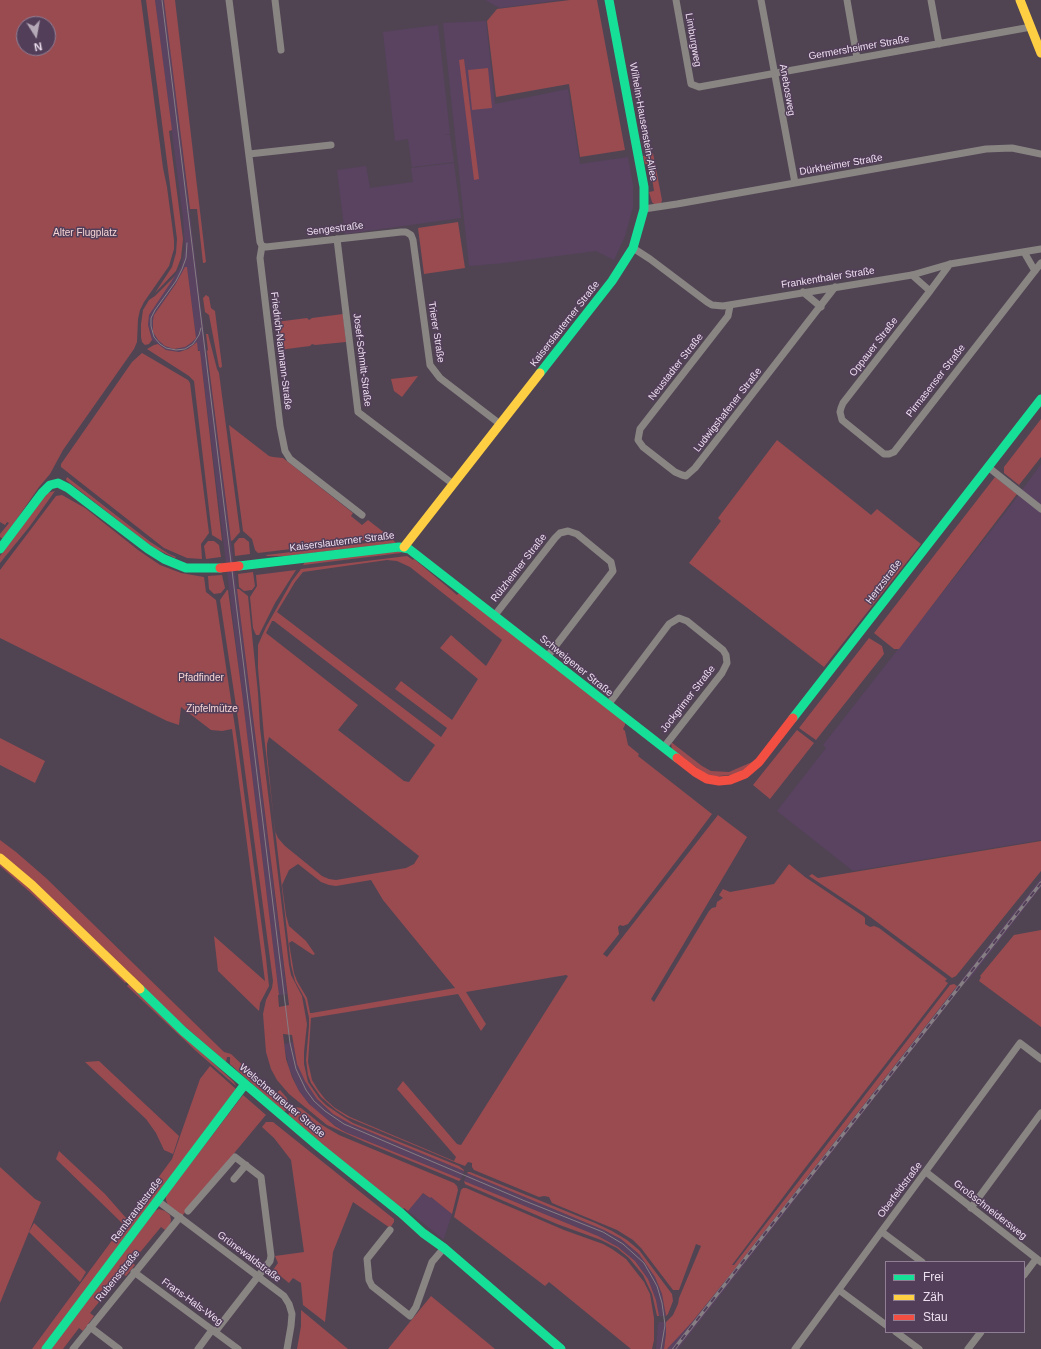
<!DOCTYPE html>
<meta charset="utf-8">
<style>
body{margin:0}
#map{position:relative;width:1041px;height:1349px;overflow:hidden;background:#504453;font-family:Arial,sans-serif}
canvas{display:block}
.legend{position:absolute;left:885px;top:1261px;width:140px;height:72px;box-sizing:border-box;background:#533e59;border:1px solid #907e95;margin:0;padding:5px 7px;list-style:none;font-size:12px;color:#ecdfef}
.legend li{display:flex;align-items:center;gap:8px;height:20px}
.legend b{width:20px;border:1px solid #907e95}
.north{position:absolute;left:16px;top:16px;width:40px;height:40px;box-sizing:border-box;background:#533e59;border:1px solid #907e95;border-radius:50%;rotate:169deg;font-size:11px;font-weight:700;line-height:16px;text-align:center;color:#ecdfef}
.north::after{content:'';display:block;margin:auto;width:14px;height:18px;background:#b5a9b8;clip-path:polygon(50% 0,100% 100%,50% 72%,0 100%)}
</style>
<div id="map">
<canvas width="1041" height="1349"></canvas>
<ul class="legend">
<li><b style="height:5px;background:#16e098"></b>Frei</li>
<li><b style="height:5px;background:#ffcf43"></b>Zäh</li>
<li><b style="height:5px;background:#f24e42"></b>Stau</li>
</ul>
<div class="north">N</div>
</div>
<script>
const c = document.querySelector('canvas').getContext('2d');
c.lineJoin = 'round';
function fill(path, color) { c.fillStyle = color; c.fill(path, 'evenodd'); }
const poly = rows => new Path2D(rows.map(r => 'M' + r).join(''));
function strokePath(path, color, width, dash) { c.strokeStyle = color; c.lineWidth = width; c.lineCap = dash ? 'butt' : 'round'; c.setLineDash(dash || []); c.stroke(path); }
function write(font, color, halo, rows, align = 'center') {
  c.font = font + ' Arial,sans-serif'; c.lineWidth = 3; c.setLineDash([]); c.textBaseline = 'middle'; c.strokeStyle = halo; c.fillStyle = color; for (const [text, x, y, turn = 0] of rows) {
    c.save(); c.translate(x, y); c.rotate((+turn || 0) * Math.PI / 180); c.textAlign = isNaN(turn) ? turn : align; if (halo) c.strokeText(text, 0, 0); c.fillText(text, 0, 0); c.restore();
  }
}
fill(poly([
 [155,0,164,0,170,46,205,341,231,541,287,994,279,995,200,351,193,346,179,352,166,350,152,340,148,325,149,315,151,310,181,266,185,249,183,218],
 [186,267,187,267,196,338,188,345,177,349,166,346,158,340,153,332,153,320,154,315,175,285],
 [485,0,561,0,500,8],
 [486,21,495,104,568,89,580,164,628,157,633,185,633,207,625,236,614,260,596,251,504,263,469,266,443,23],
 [438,25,450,134,444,135,450,135,454,162,412,167,408,139,395,141,383,32],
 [454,163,461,218,345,234,337,170,366,166,370,188,413,182,411,168],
 [1041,464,1041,840,853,871,777,811,826,748,823,745,1012,504],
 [1041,878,1041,887,971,977,963,985,960,982],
 [957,986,960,989,678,1349,667,1349,692,1322,734,1270],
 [293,1042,297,1064,305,1080,317,1099,326,1108,333,1114,351,1124,464,1171,461,1179,345,1132,315,1111,299,1091,289,1068,284,1044],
 [467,1173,604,1230,621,1239,639,1254,655,1277,662,1294,666,1316,659,1316,656,1300,648,1279,635,1261,618,1247,598,1236,464,1181],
 [423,1193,429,1198,431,1197,452,1214,444,1238,443,1239,408,1211],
 [659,1322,666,1322,666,1334,664,1349,656,1349,658,1324]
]), '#5a4261');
fill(poly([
 [0,0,141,0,163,168,167,187,174,240,174,249,169,266,144,302,140,310,138,319,137,342,134,349,63,450,50,474,39,487,3,539,0,537,0,534,9,523,7,522,5,525,0,522],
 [24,24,48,24,48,48,24,48],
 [146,0,155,0,172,130,169,131,183,239,181,258,176,271,155,293,172,267,176,253,177,239],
 [164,0,175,0,206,262,204,263,203,263,197,209,190,209],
 [570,0,597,0,625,150,580,157,569,84,496,97,487,21,497,9],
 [464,59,479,179,474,180,459,60],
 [488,68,492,108,472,110,468,70],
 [653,153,662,200,661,204,655,205,652,202,649,192,654,191,650,164,645,164,643,156],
 [458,222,465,268,424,274,418,228],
 [185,267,187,267,196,338,191,343,185,347,174,349,165,346,158,340,153,332,153,320,154,315,175,285],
 [175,276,149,315,148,325,152,340,149,344,145,345,142,342,141,337,141,324,143,310,149,300,155,296],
 [206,295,209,297,211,308,215,311,222,366,221,368,219,367,209,315,205,312,203,298],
 [343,314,346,342,315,345,312,344,310,346,279,350,276,322,307,318,309,320,312,318],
 [206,334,208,334,217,369,219,373,240,532,233,540,231,541,207,351,208,350],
 [197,342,198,351,200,351,222,541,212,535,194,381,189,376,147,349,154,345,158,344,166,350,179,352,188,349],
 [142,353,188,380,190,383,209,533,201,544,202,559,187,558,164,548,61,467,61,464,132,362],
 [418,376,402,397,394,391,391,379],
 [1041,419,1041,457,1019,485,1004,473,1004,467],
 [229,425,269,456,273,457,283,458,353,513,351,516,362,525,368,520,390,537,258,553,255,550,252,539,243,531],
 [777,440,871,515,877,509,921,544,824,667,689,563,721,521,718,518],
 [67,477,149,541,169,554,176,557,175,558,156,549,147,543,66,480],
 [995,477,1017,494,899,649,894,649,874,633],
 [55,491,30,526,0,563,0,556,47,493],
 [62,495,85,508,138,550,160,565,181,573,204,577,206,592,216,600,238,747,266,958,269,986,260,1003,259,1011,218,971,214,936,265,981,232,729,222,731,211,730,181,707,179,725,167,721,0,638,0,570,56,496],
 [239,538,244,538,249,542,250,554,235,556,234,544],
 [393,540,396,543,286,556,267,556,266,555],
 [208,541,214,541,219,545,221,557,206,559,204,546],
 [400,550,401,553,303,565,305,562],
 [407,556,413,560,414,559,457,595,459,593,625,722,625,725,623,729,625,731,628,745,639,754,638,756,712,814,691,842,628,924,623,926,620,925,618,927,619,934,603,954,607,957,718,815,747,837,651,999,654,1002,709,911,712,908,716,907,717,902,723,898,719,895,723,889,730,892,774,884,789,864,805,877,863,916,865,918,865,924,870,927,874,926,879,928,947,979,945,981,948,983,946,986,805,1168,732,1265,734,1265,950,985,954,984,957,986,734,1270,692,1322,667,1349,664,1349,666,1334,666,1322,673,1315,678,1304,679,1298,701,1246,696,1244,679,1290,673,1290,641,1248,633,1240,617,1230,552,1203,549,1197,544,1196,539,1197,474,1170,472,1167,472,1163,468,1162,465,1166,457,1163,347,1117,336,1110,321,1097,311,1083,308,1075,306,1060,309,1026,309,1018,305,999,295,981,291,965,264,736,258,668,258,645,266,627,292,581,301,569],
 [387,560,397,561,410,567,502,640,486,666,451,635,440,648,478,679,452,720,401,681,395,689,447,728,441,737,277,612,295,582,303,572],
 [272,621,274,621,435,745,409,782,404,781,338,730,358,705,266,633],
 [269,737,419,856,414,864,406,868,336,880,329,879,322,876,285,846,278,838,275,831,267,754,267,744],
 [298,864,321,882,329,885,336,886,371,880,383,900,455,988,312,1013,310,1013,307,998,297,981,294,973,289,943,292,941,313,955,315,954,306,941,289,926,286,915,282,885,289,870],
 [566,975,568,976,461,1145,457,1144,403,1081,397,1089,456,1157,454,1161,350,1117,335,1108,325,1099,318,1090,312,1080,308,1062,311,1018,458,994,481,1031,486,1024,466,992],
 [296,570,275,603,259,635,256,635,253,628,250,597,257,586,256,575],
 [253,572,255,586,252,590,244,591,239,587,238,574],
 [222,575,225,588,221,593,214,594,209,589,208,576],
 [237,589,239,589,248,596,258,693,260,728,289,965,291,975,302,996,307,1024,304,1052,304,1064,308,1082,319,1098,326,1105,342,1116,353,1123,459,1166,464,1170,464,1171,351,1124,333,1114,317,1099,305,1081,297,1064,292,1035,283,1034,286,1059,292,1077,299,1091,309,1104,335,1126,345,1132,461,1179,459,1181,365,1142,327,1125,289,1094,277,1080,271,1069,266,1052,263,1014,266,1000,272,988,273,981,238,719,220,600,227,590,228,590,242,693,279,995,278,995,279,1007,289,1005],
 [869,638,882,646,884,654,816,740,799,728],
 [797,730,814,743,770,799,753,785],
 [0,738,45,761,35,783,0,765],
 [671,742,702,766,711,771,729,772,752,762,738,774,710,777,672,750],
 [0,840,16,852,46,878,224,1052,231,1054,274,1095,280,1090,287,1098,288,1103,286,1110,284,1112,230,1064,230,1057,227,1057,226,1062,182,1024,0,854],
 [1041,841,1041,871,956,976,952,978,869,916,809,876,812,874,818,878],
 [0,863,21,879,127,982,125,983,31,893,0,866],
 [1041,930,1041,1027,979,981,981,977,980,976,1014,935],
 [129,984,198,1049,234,1082,236,1086,196,1051,127,986],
 [99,1061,179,1136,173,1154,164,1150,156,1133,146,1119,85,1062],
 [210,1066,236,1089,42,1349,32,1349,172,1159,200,1079],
 [243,1095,266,1115,265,1116,182,1216,168,1205,166,1200,166,1196],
 [295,1107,301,1108,322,1125,339,1135,454,1183,457,1186,458,1190,452,1214,431,1197,430,1198,423,1193,408,1211,404,1208,403,1209,316,1140,288,1115,292,1108],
 [266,1122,273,1122,394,1219,394,1222,390,1228,353,1202,333,1252,325,1322,303,1305,301,1283,293,1278,289,1283,273,1270,278,1263,275,1256,304,1252,291,1160,274,1138,262,1127],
 [59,1151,105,1194,119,1210,127,1219,123,1224,56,1159],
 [0,1167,35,1199,41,1202,0,1303],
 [468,1172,470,1172,595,1223,612,1231,627,1240,639,1250,672,1294,673,1301,668,1314,666,1316,662,1294,655,1277,639,1254,621,1239,604,1230,467,1173],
 [464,1181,598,1236,618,1247,635,1261,648,1279,656,1300,659,1316,657,1316,652,1294,643,1275,629,1258,617,1248,601,1240,557,1224,467,1185,465,1184],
 [463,1188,466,1188,564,1230,603,1244,612,1249,626,1259,644,1282,650,1294,654,1318,654,1340,652,1349,631,1349,549,1282,545,1286,454,1217,461,1190],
 [159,1209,165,1211,170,1215,171,1220,170,1225,165,1230,161,1227,132,1262,135,1265,126,1276,122,1274,90,1313,94,1316,83,1331,79,1328,63,1349,51,1349,155,1211],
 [34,1223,86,1272,80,1282,29,1232],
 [431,1296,495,1349,388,1349],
 [301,1310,348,1349,297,1349,301,1326]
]), '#994b50');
strokePath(poly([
 [229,0,260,242,262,246,260,258,280,426,285,451,290,459,362,515],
 [275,0,281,50],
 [676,0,691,84,699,87,1031,27],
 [761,0,795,183],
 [847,0,857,58],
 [931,0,939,44],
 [249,154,331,145],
 [644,209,677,204,986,149,1012,148,1041,154],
 [337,239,358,412,453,484],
 [262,246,266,247,401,232,406,232,411,235,413,240,430,365,440,378,500,424],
 [633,248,650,259,707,302,712,305,723,306,912,275,950,264,1041,249],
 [1024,252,1035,271],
 [950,264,930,291,843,403,841,408,840,412,842,420,884,454,889,454,894,452,1041,263],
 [912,275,930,291],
 [803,292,821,307],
 [730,306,728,316,640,429,638,440,643,447,675,472,682,475,686,476,695,468,835,287],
 [988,467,1041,509],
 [495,615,555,538,560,533,568,531,577,534,611,562,613,571,547,657],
 [608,705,669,624,679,618,687,621,723,650,726,655,727,663,722,673,664,747],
 [926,1172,1041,1262],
 [234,1179,246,1165],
 [158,1201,284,1296,289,1304,292,1314,291,1326,287,1349],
 [971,1208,1041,1113],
 [188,1211,235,1157,261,1177,271,1256,270,1261,215,1332],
 [390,1230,367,1259,369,1280,372,1286,410,1316,416,1307,432,1262,444,1248],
 [882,1232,922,1262],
 [134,1272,238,1349],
 [1024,1275,1036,1259],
 [839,1290,886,1325],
 [90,1327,119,1349],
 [896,1332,919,1349],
 [73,1349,180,1217],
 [198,1349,212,1330],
 [795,1349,1020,1043,1041,1059],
 [968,1349,981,1332]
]), '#898583', 7);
strokePath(poly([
 [540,373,612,281,633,248,644,209,644,187,609,0],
 [0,549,42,493,50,485,58,483,68,488,148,549,164,559,186,568,220,568],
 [239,566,399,547,409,549,677,758],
 [793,718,1041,399],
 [140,989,183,1031,319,1147,401,1213,423,1233,444,1248,561,1349],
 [46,1349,245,1084]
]), '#16e098', 9);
strokePath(poly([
 [1020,0,1041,53],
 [404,547,540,373],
 [0,858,32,885,140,989]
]), '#ffcf43', 9);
strokePath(poly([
 [677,758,695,772,707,779,719,781,730,780,745,774,759,762,793,718]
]), '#f24e42', 9);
strokePath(poly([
 [162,0,290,1043,296,1069,306,1090,314,1101,325,1111,344,1124,525,1201,603,1232,623,1244,644,1263,657,1286,662,1303,665,1325,661,1349],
 [187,243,186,258,182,269,176,281,155,310,151,318,151,326,154,337,160,344,166,348,176,350,185,349,193,344,199,335,201,328]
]), '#857e83', 1);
const rail = poly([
 [674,1349,1041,883]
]);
strokePath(rail, '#857e83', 3.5);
strokePath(rail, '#533e59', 2, [6]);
strokePath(poly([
 [220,568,239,566]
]), '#f24e42', 9);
write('10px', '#ecdfef', '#533e59', [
 ["Limburgweg",693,40,80],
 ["Germersheimer Straße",859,48,-10],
 ["Anebosweg",787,90,80],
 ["Wilhelm-Hausenstein-Allee",643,122,80],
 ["Dürkheimer Straße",841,165,-10],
 ["Sengestraße",335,229,-7],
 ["Frankenthaler Straße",828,278,-9],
 ["Kaiserslauterner Straße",565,324,-52],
 ["Trierer Straße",436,332,81],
 ["Oppauer Straße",874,347,-52],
 ["Friedrich-Naumann-Straße",281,351,83],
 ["Josef-Schmitt-Straße",362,360,83],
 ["Neustadter Straße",676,367,-52],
 ["Pirmasenser Straße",936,381,-52],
 ["Ludwigshafener Straße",728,410,-52],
 ["Kaiserslauterner Straße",342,542,-7],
 ["Rülzheimer Straße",519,568,-52],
 ["Hertzstraße",884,582,-53],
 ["Schweigener Straße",576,666,39],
 ["Jockgrimer Straße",688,699,-52],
 ["Welschneureuter Straße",282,1101,40],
 ["Oberfeldstraße",900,1190,-53],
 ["Rembrandtstraße",137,1210,-53],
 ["Großschneidersweg",990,1210,38],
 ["Grünewaldstraße",249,1257,37],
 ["Rubensstraße",118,1276,-51],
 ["Frans-Hals-Weg",192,1302,36]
]);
write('10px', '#f5d5d4', '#533e59', [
 ["Alter Flugplatz",85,233],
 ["Pfadfinder",201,678],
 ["Zipfelmütze",212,709]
]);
</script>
